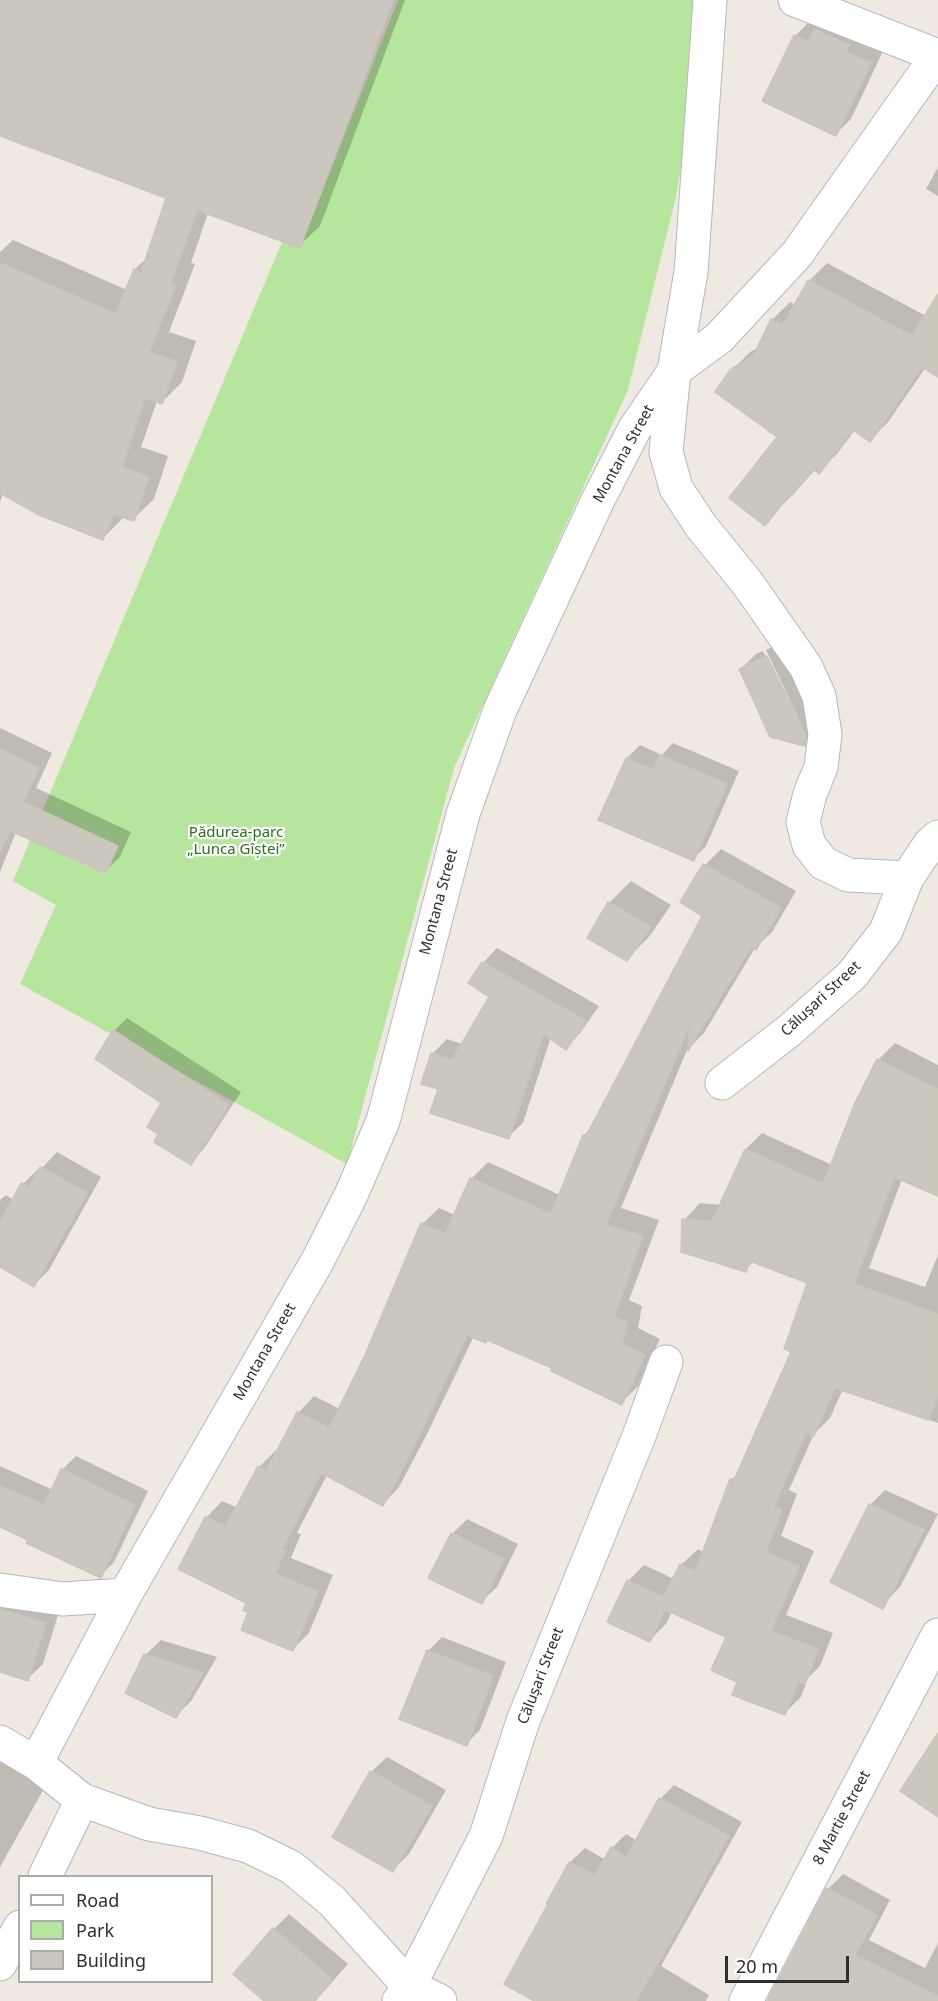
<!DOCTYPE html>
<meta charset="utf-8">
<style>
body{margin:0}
#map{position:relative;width:938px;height:2001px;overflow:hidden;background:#efe9e1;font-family:"Noto Sans",sans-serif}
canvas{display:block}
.legend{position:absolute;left:18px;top:1875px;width:195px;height:108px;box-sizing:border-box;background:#fff;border:2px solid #ababab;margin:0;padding:8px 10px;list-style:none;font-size:18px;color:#2e2e2e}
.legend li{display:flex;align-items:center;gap:12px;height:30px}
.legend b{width:30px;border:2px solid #ababab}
.scale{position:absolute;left:725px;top:1956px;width:124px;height:27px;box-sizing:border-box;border:3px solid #2e2e2e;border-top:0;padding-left:8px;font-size:18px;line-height:21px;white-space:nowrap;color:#2e2e2e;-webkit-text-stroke:4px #fff;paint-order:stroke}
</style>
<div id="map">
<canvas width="938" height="2001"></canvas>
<ul class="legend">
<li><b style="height:8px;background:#fff"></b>Road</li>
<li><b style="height:16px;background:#b6e59e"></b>Park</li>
<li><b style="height:16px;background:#cbc7bf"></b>Building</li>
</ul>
<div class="scale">20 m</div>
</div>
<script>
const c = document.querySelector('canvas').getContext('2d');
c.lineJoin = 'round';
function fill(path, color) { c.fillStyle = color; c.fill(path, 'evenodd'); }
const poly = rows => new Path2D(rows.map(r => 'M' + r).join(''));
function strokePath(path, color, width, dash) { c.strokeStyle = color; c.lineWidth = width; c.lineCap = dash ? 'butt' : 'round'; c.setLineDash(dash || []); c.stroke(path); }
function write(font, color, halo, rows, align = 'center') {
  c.font = font + ' "Noto Sans",sans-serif'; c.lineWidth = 4.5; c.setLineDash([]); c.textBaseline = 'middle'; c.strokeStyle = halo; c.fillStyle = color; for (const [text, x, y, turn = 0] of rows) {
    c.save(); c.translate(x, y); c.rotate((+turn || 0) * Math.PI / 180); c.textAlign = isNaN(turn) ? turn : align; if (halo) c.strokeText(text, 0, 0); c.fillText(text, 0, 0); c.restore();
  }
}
fill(poly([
 [398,0,708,0,676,197,628,390,454,768,347,1164,20,984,56,905,13,881,282,242,300,248]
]), '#b6e59e');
fill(poly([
 [0,0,405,0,320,226,299,246,208,213,191,263,195,264,169,332,196,341,182,382,162,402,157,401,141,447,168,456,154,499,133,519,123,518,103,538,3,493,0,502,0,252,13,240,127,290,135,269,148,257,168,197,0,112],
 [810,21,885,47,851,119,835,135,795,36],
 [938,167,938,196,926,189],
 [827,263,926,316,938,297,938,375,926,367,888,422,870,440,855,430,837,454,819,471,816,469,765,524,779,437,731,371,750,352,759,347,772,320,790,302,796,305,809,281],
 [783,642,819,729,804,744,740,670,756,654,763,651,799,726,802,726,766,650],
 [0,728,52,753,36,788,131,832,120,857,105,871,16,832,0,872],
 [673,743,739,771,706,846,693,859,600,819,627,758,640,745,662,755],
 [721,849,796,891,772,932,755,948,704,1033,687,1050,621,1208,659,1220,629,1300,642,1306,638,1328,660,1339,638,1386,621,1403,554,1368,487,1339,474,1336,427,1434,399,1487,383,1504,327,1475,297,1533,301,1534,291,1558,333,1575,309,1633,293,1649,250,1611,248,1602,206,1518,222,1501,238,1508,259,1467,275,1451,277,1452,298,1413,314,1396,340,1409,365,1358,422,1224,439,1208,455,1215,471,1179,488,1162,560,1195,584,1135,593,1126,704,915,705,865],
 [631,881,671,905,649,937,627,959,609,903],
 [497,948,599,1006,580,1033,566,1048,551,1037,523,1123,508,1137,440,1088,432,1054,447,1039,462,1044,491,996,483,963],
 [127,1018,241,1092,203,1150,190,1163,161,1133,163,1103,114,1031],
 [895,1043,938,1065,938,1127,902,1179,869,1268,925,1287,938,1255,938,1423,843,1389,830,1418,814,1434,789,1490,797,1494,781,1536,814,1551,786,1615,833,1633,820,1666,808,1678,801,1697,785,1713,739,1681,728,1636,672,1611,666,1624,650,1640,628,1581,644,1565,674,1579,681,1565,698,1549,704,1553,731,1480,739,1473,793,1351,809,1282,754,1261,745,1270,684,1220,700,1203,721,1205,746,1149,762,1133,832,1165,857,1103,879,1059],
 [57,1152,101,1177,49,1270,34,1285,0,1266,0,1200,6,1195,14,1200,23,1184,38,1169,40,1170],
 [76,1456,148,1491,114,1562,100,1576,0,1526,0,1466,53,1490,62,1470],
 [885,1490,938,1514,900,1587,885,1602,870,1505],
 [467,1519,518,1544,497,1587,481,1602,452,1534],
 [0,1589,60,1608,43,1664,27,1679,0,1670],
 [442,1637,506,1662,480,1730,466,1744,428,1651],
 [161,1640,217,1657,191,1701,176,1716,145,1655],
 [387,1757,446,1790,409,1854,393,1870,371,1772],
 [0,1759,46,1785,0,1867],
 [674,1785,742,1822,661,1966,709,1995,706,2001,557,2001,550,1904,548,1903,570,1862,585,1848,606,1860,612,1848,626,1834,637,1841,660,1799],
 [843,1874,890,1900,869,1940,925,1968,938,1943,938,2001,768,2001,828,1889],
 [289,1914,348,1964,315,2001,266,2001,274,1929]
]), '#0003');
const building = poly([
 [0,0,393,0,300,248,197,210,171,283,176,285,149,352,177,362,162,404,145,398,122,467,149,477,134,521,114,515,103,540,39,515,0,493,0,263,116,314,134,269,141,272,166,198,0,136,0,0],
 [814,29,849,45,846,52,871,63,836,136,762,101,794,35,808,42,814,29],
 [808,280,912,336,938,294,938,377,922,367,870,442,853,430,819,474,814,469,792,495,790,494,765,526,729,498,777,437,715,392,730,370,753,356,771,319,783,325,808,280],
 [767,656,806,736,805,746,770,737,739,669,767,656],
 [0,749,39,768,23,802,118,846,106,873,10,831,0,852,0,749],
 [659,755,727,784,694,861,598,820,626,758,653,770,659,755],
 [703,864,781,908,756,950,751,947,688,1051,689,1026,606,1225,643,1236,614,1317,627,1322,622,1344,645,1355,622,1405,551,1371,552,1368,487,1340,486,1343,467,1335,411,1452,383,1506,321,1473,282,1549,285,1551,275,1574,318,1592,293,1651,241,1630,248,1612,243,1610,246,1603,178,1569,205,1517,226,1526,258,1466,266,1471,297,1412,329,1428,364,1357,421,1223,445,1234,470,1178,551,1214,583,1135,586,1136,702,916,680,902,703,864],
 [608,902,651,927,627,961,587,938,608,902],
 [482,962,586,1021,566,1050,543,1034,509,1139,430,1113,438,1089,421,1084,431,1053,452,1060,489,997,468,983,482,962],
 [113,1030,229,1105,191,1165,154,1142,158,1134,147,1127,161,1103,95,1059,113,1030],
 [877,1059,938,1089,938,1196,894,1177,854,1284,938,1314,938,1396,929,1420,835,1388,814,1436,806,1433,774,1506,782,1510,766,1552,799,1567,771,1631,818,1649,805,1684,798,1682,785,1715,732,1695,737,1682,711,1670,726,1637,665,1610,650,1642,607,1622,627,1580,663,1597,680,1564,695,1572,730,1479,734,1480,791,1352,784,1349,807,1283,750,1261,746,1272,681,1252,682,1219,712,1221,745,1149,823,1184,855,1103,877,1059],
 [40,1167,87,1193,34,1287,0,1267,0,1222,21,1183,29,1187,40,1167],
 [61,1469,135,1505,101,1578,26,1543,28,1540,0,1527,0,1486,44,1505,61,1469],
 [869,1504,924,1530,883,1609,830,1582,869,1504],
 [451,1533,504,1559,482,1604,428,1578,451,1533],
 [0,1609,46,1623,28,1681,0,1672,0,1609],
 [427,1650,493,1676,467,1746,399,1719,427,1650],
 [144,1654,203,1673,176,1718,125,1693,144,1654],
 [938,1733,938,1817,900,1791,938,1733],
 [370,1771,432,1806,393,1872,332,1837,370,1771],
 [659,1798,729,1836,671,1941,636,2001,534,2001,504,1984,548,1904,546,1904,569,1862,595,1875,611,1847,626,1857,659,1798],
 [826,1888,877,1915,855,1955,938,1996,938,2001,767,2001,826,1888],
 [273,1928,333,1980,315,2001,264,2001,233,1974,273,1928]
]);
fill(building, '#cbc7bf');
strokePath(building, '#cbc5ba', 1.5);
const street = poly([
 [795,0,938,56],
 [907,878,848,875,823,863,809,845,803,822,810,794,821,767,825,734,819,696,806,667,748,584,701,526,676,488,666,452,674,371,719,338,797,254,937,56],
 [722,1083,790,1030,852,975,886,931,907,878,930,844,938,837],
 [0,1590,63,1599,125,1595],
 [0,1742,36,1763,82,1800,149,1824,200,1833,248,1846,291,1867,332,1901,409,1986,440,2001],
 [36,1763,125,1595,318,1260,351,1195,383,1121,463,814,500,710,597,502,634,430,674,371,691,272,710,0],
 [45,1876,82,1800],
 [0,1964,20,1927],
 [399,2001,409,1986,486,1836,523,1721,639,1436,666,1362],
 [746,2001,938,1635]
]);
strokePath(street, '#b4b7c1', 35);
strokePath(street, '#fff', 33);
write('15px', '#2e2e2e', '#fff', [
 ["Montana Street",624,454,-61],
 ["Montana Street",439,902,-75],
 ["Călușari Street",821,999,-43],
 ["Montana Street",265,1352,-60],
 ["Călușari Street",541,1676,-69],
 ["8 Martie Street",842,1818,-62]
]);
write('15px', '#2c6e1b', '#fff', [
 ["Pădurea-parc",236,833],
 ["„Lunca Gîștei”",236,850]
]);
</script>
